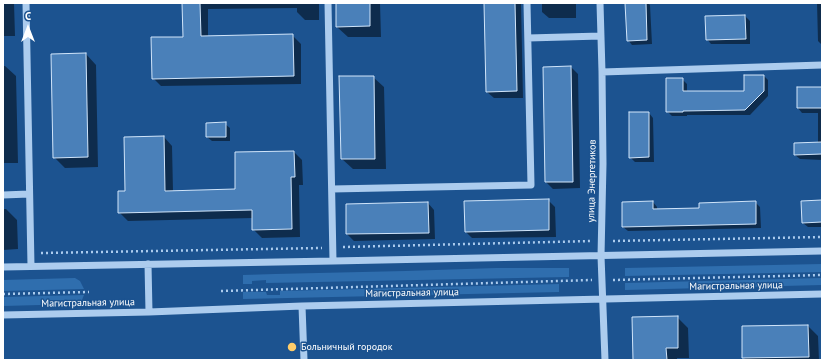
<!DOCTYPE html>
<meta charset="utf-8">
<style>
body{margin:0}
#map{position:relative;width:825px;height:363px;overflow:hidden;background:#1c5390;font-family:"PT Sans",sans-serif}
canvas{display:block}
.frame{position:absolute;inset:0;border:4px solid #fff;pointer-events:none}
.north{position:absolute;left:8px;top:8px;width:40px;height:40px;-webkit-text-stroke:3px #1c5390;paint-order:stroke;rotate:0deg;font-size:11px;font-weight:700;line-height:16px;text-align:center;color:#fff}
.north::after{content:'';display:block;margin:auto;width:14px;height:18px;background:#fff;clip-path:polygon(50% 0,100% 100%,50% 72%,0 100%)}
</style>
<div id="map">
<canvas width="825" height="363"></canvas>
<div class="frame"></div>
<div class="north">С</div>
</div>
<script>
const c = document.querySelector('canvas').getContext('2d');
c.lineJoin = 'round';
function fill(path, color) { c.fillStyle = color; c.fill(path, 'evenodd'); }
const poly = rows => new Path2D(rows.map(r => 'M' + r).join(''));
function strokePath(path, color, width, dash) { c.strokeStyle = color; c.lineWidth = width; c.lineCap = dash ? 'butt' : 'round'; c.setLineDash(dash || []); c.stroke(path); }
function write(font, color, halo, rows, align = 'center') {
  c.font = font + ' "PT Sans",sans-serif'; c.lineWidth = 3; c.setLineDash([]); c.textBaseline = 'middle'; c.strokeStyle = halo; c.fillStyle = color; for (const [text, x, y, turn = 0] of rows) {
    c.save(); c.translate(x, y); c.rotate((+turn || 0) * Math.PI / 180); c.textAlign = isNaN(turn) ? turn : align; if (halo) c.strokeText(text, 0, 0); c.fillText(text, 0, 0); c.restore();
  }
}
fill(poly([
 [822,264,822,272,625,276,625,268],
 [496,268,569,268,569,277,266,283,266,280,252,281,252,284,243,284,243,275,275,274,405,271],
 [75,278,80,281,84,289,3,291,3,280],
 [822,278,822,285,625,290,625,283],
 [559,284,559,292,243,299,243,292,266,292,267,295,280,295,280,291],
 [84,295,82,300,77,304,3,306,3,297]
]), '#2f6eae');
fill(poly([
 [3,3,14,3,15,36,3,36],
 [183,3,319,3,319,20,305,20,297,12,297,8,208,9,208,37,292,35,301,44,301,84,161,86,153,78,184,38],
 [337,3,380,3,381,37,348,37,337,27],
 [485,3,521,3,523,98,494,98,487,92],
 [542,3,576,3,576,18,549,18,542,12],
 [626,3,648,3,650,5,652,44,632,45,628,40],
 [817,3,822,3,822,45,818,41],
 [745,16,750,21,750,44,711,44,707,39],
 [86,54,96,65,98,167,65,168,54,157],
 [3,66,5,66,16,76,18,163,3,163],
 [571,67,578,74,580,188,553,189,546,182],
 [764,76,768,80,768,96,750,115,687,115,687,116,672,116,667,111,682,79,687,84,687,92,745,92],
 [373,77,384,87,386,169,353,169,342,159],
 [798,88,822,88,822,160,800,159,795,155,818,144,818,113,802,113,798,108],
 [649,113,653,118,654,162,635,162,630,157],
 [225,124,230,128,230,141,212,141,207,137],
 [164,137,172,146,173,191,236,190,294,152,302,160,303,185,299,185,300,237,262,238,253,229,253,218,128,221,119,212,127,192],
 [548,200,555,207,556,237,472,238,466,232],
 [822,201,822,227,808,227,803,223],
 [653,202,657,207,657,210,700,209,755,202,760,207,761,228,628,231,623,227],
 [428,203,434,210,435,239,354,241,347,234],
 [3,209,6,209,17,220,18,249,3,250],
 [677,317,688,328,689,358,677,358,677,360,634,360],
 [808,326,818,336,819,360,746,360,743,357]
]), '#0007');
const building = poly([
 [182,3,200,3,201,36,293,34,294,76,152,79,151,37,183,37,182,3],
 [336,3,370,3,370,26,336,27,336,3],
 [484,3,515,3,517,91,486,92,484,3],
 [625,3,646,3,647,40,627,41,625,3],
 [745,15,746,39,706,40,705,16,745,15],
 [86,53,88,157,53,158,51,54,86,53],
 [571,66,573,182,545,182,543,67,571,66],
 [744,75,764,75,764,91,745,110,683,111,683,112,666,112,666,78,683,78,683,91,744,91,744,75],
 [339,76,374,76,375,159,341,159,339,76],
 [797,87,822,87,822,108,797,108,797,87],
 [629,112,649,112,649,157,629,158,629,112],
 [226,122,226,137,206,137,206,123,226,122],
 [164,136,165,191,235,189,235,152,294,151,295,177,291,177,292,229,252,230,252,210,118,213,118,191,125,191,124,137,164,136],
 [822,142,822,154,794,155,794,143,822,142],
 [549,199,549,230,465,232,464,201,549,199],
 [822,200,822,222,802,223,801,201,822,200],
 [653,201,653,209,699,208,699,203,756,201,756,224,622,227,622,202,653,201],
 [428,202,429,233,346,234,346,204,428,202],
 [678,316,678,348,666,348,667,360,633,360,632,317,678,316],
 [808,325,809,357,742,358,742,326,808,325]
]);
fill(building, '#4a80b9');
strokePath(building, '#d1e5fa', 1);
strokePath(poly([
 [613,241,822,237],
 [343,247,592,241],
 [41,253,322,248],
 [613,280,822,275],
 [221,291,592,280],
 [3,294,89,292]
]), '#acccee', 2.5, [2, 3]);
strokePath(poly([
 [26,3,31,266],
 [328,3,333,261],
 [600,3,602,72,603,164,601,256,605,360],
 [528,38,601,36],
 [602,72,822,65],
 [332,189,531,185,527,3],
 [3,195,29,194],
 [148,264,149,312],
 [3,267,333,261,822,251],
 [302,306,304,360],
 [3,315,149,312,302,306,822,294]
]), '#acccee', 7);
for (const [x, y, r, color] of [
 [292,347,5,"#fecd6a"]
]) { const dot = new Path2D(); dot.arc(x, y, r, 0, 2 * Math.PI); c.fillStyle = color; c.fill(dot); strokePath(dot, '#1c5390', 1.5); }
write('10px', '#fff', '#1c5390', [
 ["улица Энергетиков",592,181,-89],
 ["Магистральная улица",736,286,-1],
 ["Магистральная улица",412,293,-1],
 ["Магистральная улица",88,303,-1]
]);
write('10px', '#fff', '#1c5390', [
 ["Больничный городок",301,347]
], 'left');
</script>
